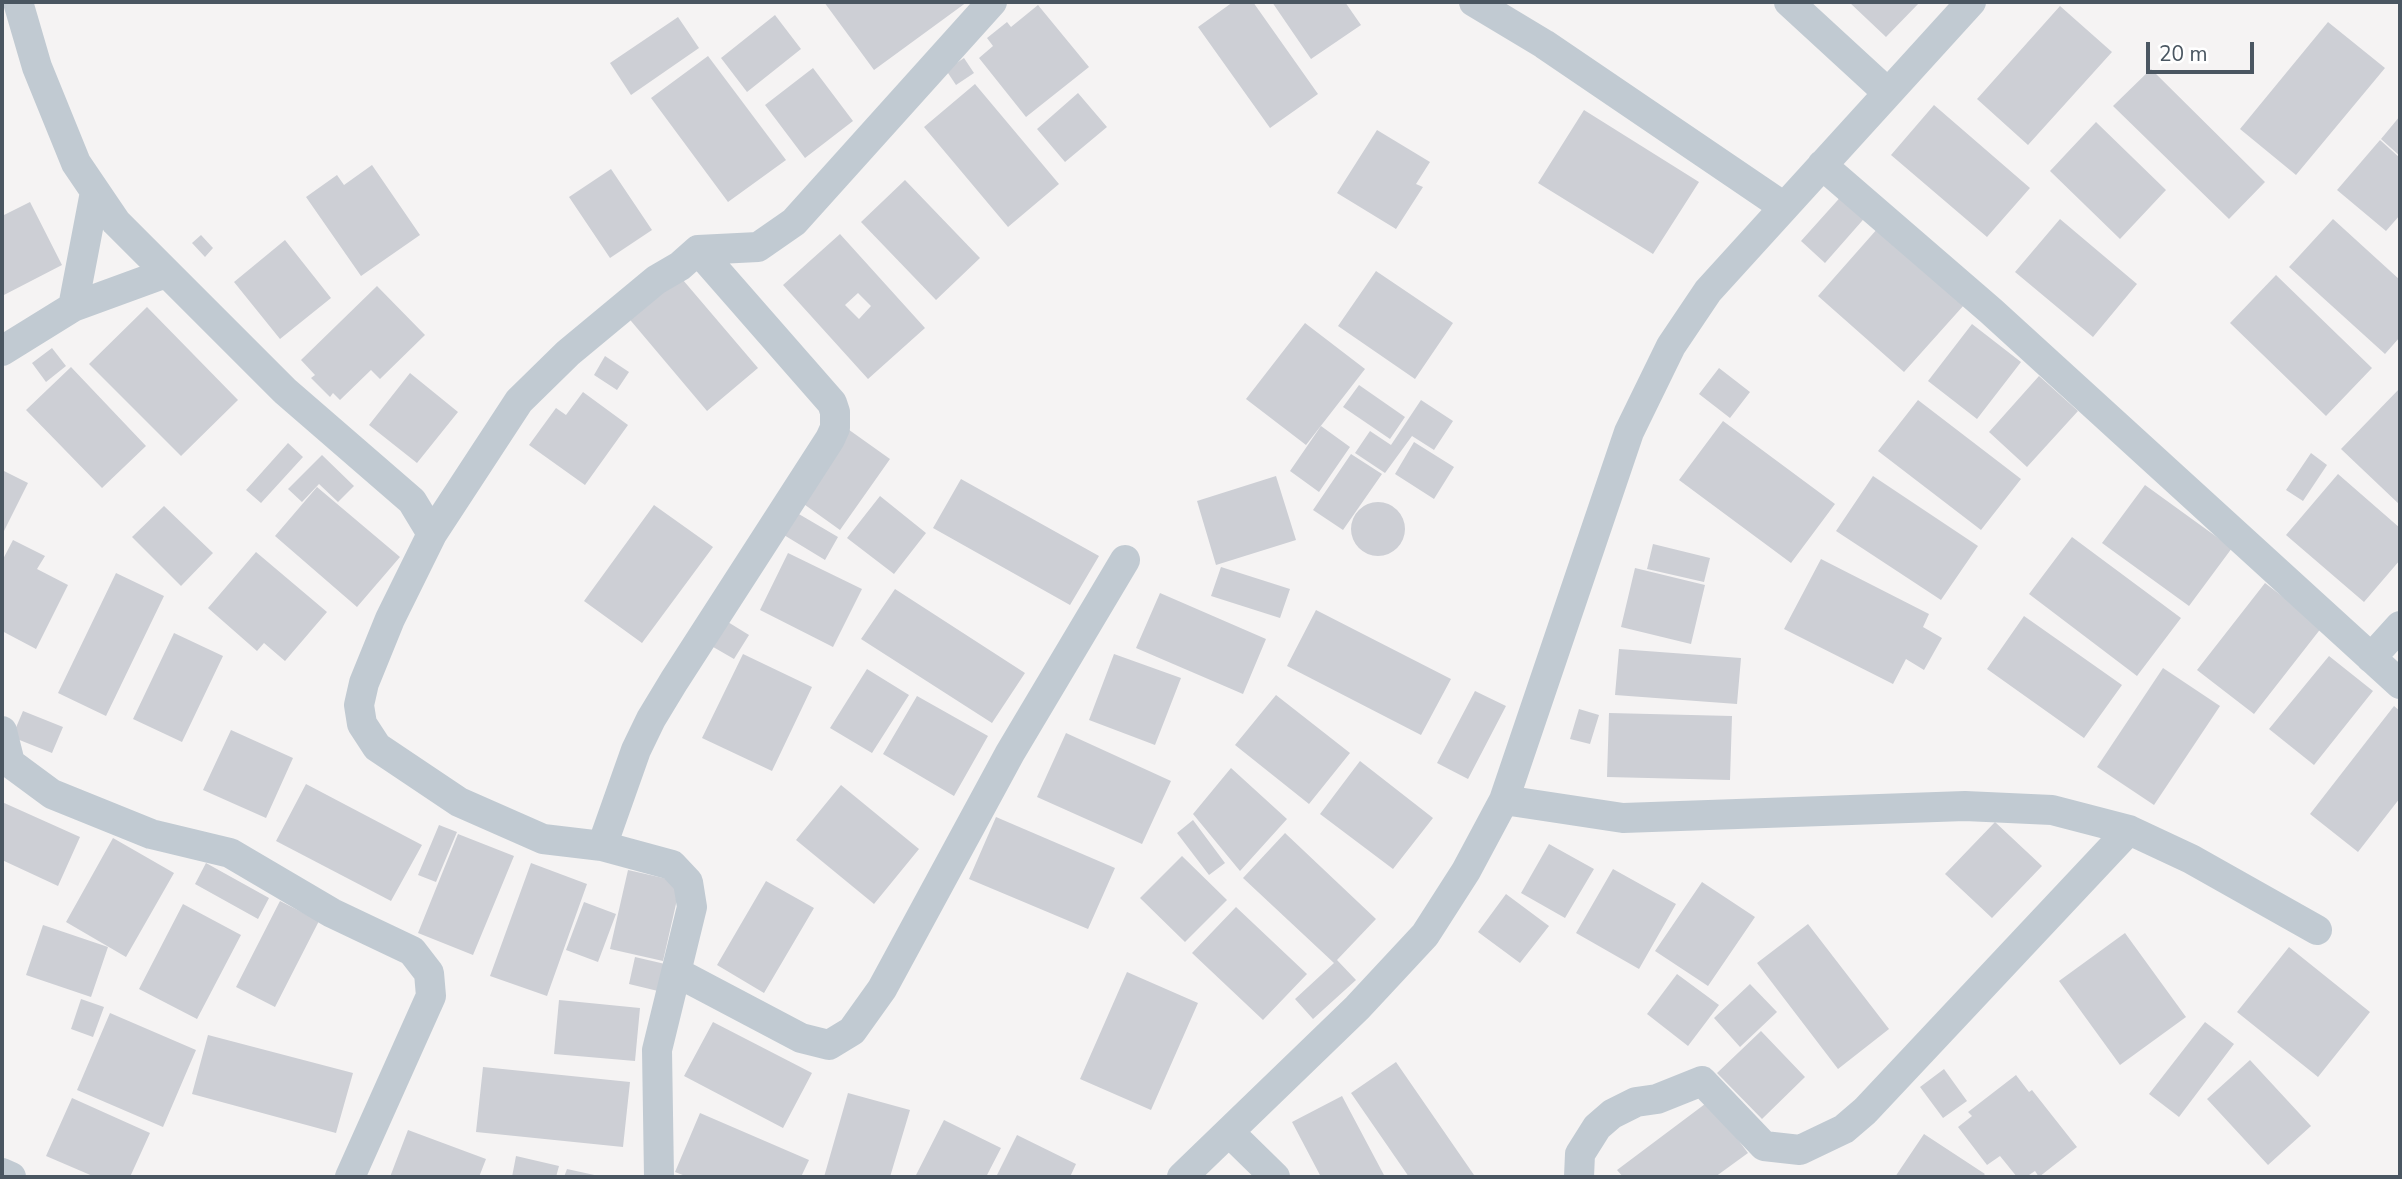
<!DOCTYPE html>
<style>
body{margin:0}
#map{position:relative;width:2402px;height:1179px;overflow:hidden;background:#f5f3f3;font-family:"Nunito Sans",sans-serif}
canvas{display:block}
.frame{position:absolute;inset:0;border:4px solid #4a5661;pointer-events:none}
.scale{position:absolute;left:2146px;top:42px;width:108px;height:32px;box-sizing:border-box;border:4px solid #4a5661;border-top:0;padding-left:9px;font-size:21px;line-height:24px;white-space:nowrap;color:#4a5661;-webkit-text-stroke:5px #fff;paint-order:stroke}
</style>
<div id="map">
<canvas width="2402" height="1179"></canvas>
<div class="frame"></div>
<div class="scale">20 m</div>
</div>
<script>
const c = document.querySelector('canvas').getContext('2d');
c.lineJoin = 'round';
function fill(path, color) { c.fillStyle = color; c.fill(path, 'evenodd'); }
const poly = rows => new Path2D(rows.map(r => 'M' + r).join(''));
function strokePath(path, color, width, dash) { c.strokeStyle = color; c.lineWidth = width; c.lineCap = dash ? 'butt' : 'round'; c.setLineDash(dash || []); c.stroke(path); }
fill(poly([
 [824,2,967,2,874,70],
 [1233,2,1253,2,1318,94,1270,128,1198,27],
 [1272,2,1345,2,1361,25,1311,59],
 [1849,2,1920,2,1886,37],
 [1038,5,1089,67,1026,117,979,58,993,46,987,38,1007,22,1011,27],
 [2060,6,2112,52,2028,145,1977,99],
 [775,15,801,49,747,92,721,58],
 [678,17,699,48,631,95,610,63],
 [2328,22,2385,68,2296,175,2240,129],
 [708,56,786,160,728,202,651,98],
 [964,58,974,73,956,85,946,70],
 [813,68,853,121,805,158,765,105],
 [2151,69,2265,182,2229,219,2113,106],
 [975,84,1059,184,1008,227,924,127],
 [1078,93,1107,127,1065,162,1037,129],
 [1934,105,2030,188,1987,237,1891,155],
 [1584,110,1699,182,1653,254,1538,183],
 [2400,116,2400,156,2381,139],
 [2096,122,2166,190,2120,239,2050,171],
 [1377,130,1430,162,1416,184,1423,187,1396,229,1337,193],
 [2380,140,2400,158,2400,215,2386,231,2337,190],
 [372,165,420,235,361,276,306,197,337,175,344,185],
 [611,169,652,230,610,258,569,197],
 [905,180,980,258,936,300,861,222],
 [1845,192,1869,213,1825,263,1801,241],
 [30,202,62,265,2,296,2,216],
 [2060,219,2137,284,2093,337,2015,272],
 [2333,219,2400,280,2400,337,2385,354,2289,267],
 [1878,228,1964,305,1904,372,1818,296],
 [840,234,925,328,868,379,783,285],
 [858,293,871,306,859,319,845,305],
 [201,235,213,248,205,257,192,243],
 [285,240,331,298,280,339,234,282],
 [1376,271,1453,323,1415,379,1338,326],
 [677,273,758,368,707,411,626,315],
 [2276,275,2372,368,2326,416,2230,323],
 [377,286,425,335,380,379,371,370,340,400,333,393,330,397,311,378,315,375,301,360],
 [147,307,238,400,181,456,89,364],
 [1305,323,1365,369,1306,445,1246,399],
 [1972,324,2021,362,1977,419,1928,381],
 [52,348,66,366,46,382,32,363],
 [605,356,629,372,617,390,594,375],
 [71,367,146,446,102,488,26,410],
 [1719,368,1750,392,1730,418,1699,394],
 [410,373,458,412,417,463,369,425],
 [2039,376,2078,411,2027,467,1989,432],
 [1359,385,1405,417,1390,439,1343,407],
 [2400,388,2400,505,2341,449],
 [583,392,628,425,585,485,529,445,556,408,566,415],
 [1421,400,1453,421,1434,450,1412,436,1385,473,1355,453,1370,431,1391,445],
 [1918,400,2021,479,1981,530,1878,451],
 [1723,421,1835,504,1791,563,1679,480],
 [1321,426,1350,447,1319,492,1290,471],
 [845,427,890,459,840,530,794,497],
 [1414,442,1454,467,1434,499,1395,474],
 [288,443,303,457,261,503,246,490],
 [2311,453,2327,465,2303,501,2286,490],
 [1351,454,1382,474,1343,530,1313,510],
 [322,455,354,486,338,502,319,484,302,502,288,489],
 [2,470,28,483,2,535],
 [2338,474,2400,528,2400,560,2364,602,2286,535],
 [1276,476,1296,540,1216,565,1197,501],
 [1873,476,1978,546,1941,600,1836,531],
 [961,479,1099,556,1070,605,933,528],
 [2145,485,2232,548,2189,606,2102,543],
 [317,487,400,557,357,607,275,536],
 [880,496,926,533,894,574,847,538],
 '1351 529a27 27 0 1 1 54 0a27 27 0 1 1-54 0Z',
 [654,505,713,547,642,643,584,601],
 [164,506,213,553,181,586,132,537],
 [792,510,838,537,825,560,779,532],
 [2072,537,2181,618,2137,676,2029,594],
 [13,540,45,556,37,569,68,585,36,649,2,631,2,561],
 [1653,544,1710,558,1704,582,1647,569],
 [256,552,327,612,285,661,264,643,257,651,208,608],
 [788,553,862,589,833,647,760,610],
 [1821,559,1929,614,1923,627,1942,638,1924,670,1906,659,1893,684,1784,629],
 [1221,567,1290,589,1280,618,1211,596],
 [1635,568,1705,585,1691,644,1621,627],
 [116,573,164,596,106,716,58,693],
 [2265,583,2322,627,2254,714,2197,670],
 [895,589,1025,673,992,723,861,639],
 [1160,593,1266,639,1243,694,1136,648],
 [1316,610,1451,679,1421,735,1287,666],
 [2024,616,2122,685,2084,738,1987,669],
 [723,619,749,635,734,659,708,644],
 [174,633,223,656,182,742,133,719],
 [1619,649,1741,658,1737,704,1615,695],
 [743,654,812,687,772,771,702,738],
 [1114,654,1181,678,1155,745,1089,720],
 [2329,656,2373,691,2314,765,2269,729],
 [2163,668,2220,706,2154,805,2097,767],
 [867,669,909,695,872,753,830,728],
 [1475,691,1506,706,1468,779,1437,763],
 [1276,695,1350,753,1309,804,1235,745],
 [917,696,988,736,954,796,883,754],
 [2394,706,2400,711,2400,798,2358,852,2310,814],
 [1579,709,1599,715,1590,744,1570,739],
 [23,711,63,727,52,753,12,737],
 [1609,713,1732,716,1730,780,1607,777],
 [231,730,293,758,266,818,203,790],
 [1066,733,1171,781,1142,844,1037,797],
 [1360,761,1433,818,1393,869,1320,814],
 [1231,768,1287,819,1240,871,1193,814],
 [306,784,422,845,391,901,276,841],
 [841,785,919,849,874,904,796,840],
 [2,802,80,837,58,886,2,860],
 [996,817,1115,868,1088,929,969,879],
 [1193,820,1225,863,1209,875,1177,833],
 [1995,822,2042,866,1992,918,1945,874],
 [439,825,457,832,436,882,418,875],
 [1285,833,1376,919,1337,960,1356,980,1313,1019,1295,999,1334,963,1243,878],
 [458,834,514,856,473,955,418,933],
 [113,838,174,873,126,957,66,922],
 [1549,844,1594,869,1565,918,1521,893],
 [1182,856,1227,900,1185,942,1140,898],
 [206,863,269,898,258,919,195,884],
 [531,863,587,884,547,996,490,976],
 [1613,869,1676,904,1639,969,1576,933],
 [628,870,681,882,663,961,610,949],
 [766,881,814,908,764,993,717,965],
 [1702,882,1755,917,1708,986,1655,951],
 [1506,894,1549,926,1520,963,1478,932],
 [280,901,319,921,275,1007,236,987],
 [584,902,616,914,598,962,566,950],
 [183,904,241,935,197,1019,139,989],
 [1236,907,1307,974,1263,1020,1192,953],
 [1808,924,1889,1029,1838,1069,1757,963],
 [43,925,108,947,91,997,26,975],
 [2125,933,2186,1017,2120,1065,2059,981],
 [2289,947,2370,1012,2318,1077,2237,1012],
 [635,957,665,964,658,991,629,984],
 [1127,972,1198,1003,1151,1110,1080,1079],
 [1677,974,1719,1005,1688,1046,1647,1014],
 [1750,984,1777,1012,1740,1047,1714,1018],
 [81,999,104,1007,93,1037,71,1029],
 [559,1000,640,1008,635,1061,554,1054],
 [110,1013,196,1050,163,1127,77,1090],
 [713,1022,812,1073,783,1128,684,1076],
 [2205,1022,2234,1044,2179,1117,2149,1094],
 [1761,1031,1805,1077,1762,1119,1717,1073],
 [208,1035,353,1073,336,1133,192,1094],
 [2250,1060,2311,1126,2268,1165,2207,1099],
 [1396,1062,1474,1175,1471,1177,1409,1177,1351,1093],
 [483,1067,630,1082,623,1147,476,1132],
 [1944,1069,1967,1101,1943,1118,1920,1087],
 [2016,1075,2029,1092,2032,1090,2077,1147,2039,1177,2035,1171,2026,1177,2017,1177,2000,1156,1987,1165,1958,1127,1972,1116,1968,1112],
 [848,1093,910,1110,890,1177,824,1177],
 [1342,1096,1385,1177,1321,1177,1292,1122],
 [72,1098,150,1133,130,1177,95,1177,46,1156],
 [1709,1101,1748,1153,1715,1177,1623,1177,1617,1170],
 [700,1113,809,1160,801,1177,688,1177,675,1172],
 [944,1120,1001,1148,986,1177,915,1177],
 [408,1130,486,1159,479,1177,390,1177],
 [1924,1134,1985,1174,1982,1177,1895,1177],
 [1017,1135,1076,1164,1070,1177,996,1177],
 [516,1156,559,1166,556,1177,512,1177],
 [567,1169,599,1176,599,1177,564,1177]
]), '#cdcfd5');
strokePath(poly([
 [18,2,37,67,76,163,116,222,285,391,412,501,432,534],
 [1474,2,1544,44,1784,207],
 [1789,2,1888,93],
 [1822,165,1991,311,2400,684],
 [73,307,95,192],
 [2,351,73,307,166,273],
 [2371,658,2400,626],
 [2,731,10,763,52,794,151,834,230,853,332,913,412,951,429,973,431,996,350,1177],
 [1504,800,1623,818,1965,806,2052,810,2129,830,2191,859,2317,930],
 [602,846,636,750,651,719,674,681,830,439,835,428,835,412,832,403,698,250],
 [676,972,801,1038,829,1045,852,1031,882,989,1010,753,1125,560],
 [1229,1132,1275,1177],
 [2,1173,11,1177],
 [659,1177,657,1050,692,907,688,882,672,865,602,846,543,839,459,802,377,747,362,724,359,705,364,683,390,619,432,534,519,401,568,353,656,280,680,266,698,250,758,247,794,222,992,2],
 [1182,1177,1357,1008,1425,935,1466,871,1504,800,1629,432,1671,346,1708,291,1971,2],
 [1579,1177,1580,1154,1597,1127,1612,1114,1636,1102,1657,1099,1702,1081,1764,1146,1800,1150,1844,1129,1865,1111,2129,830]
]), '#c1cad2', 30);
</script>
